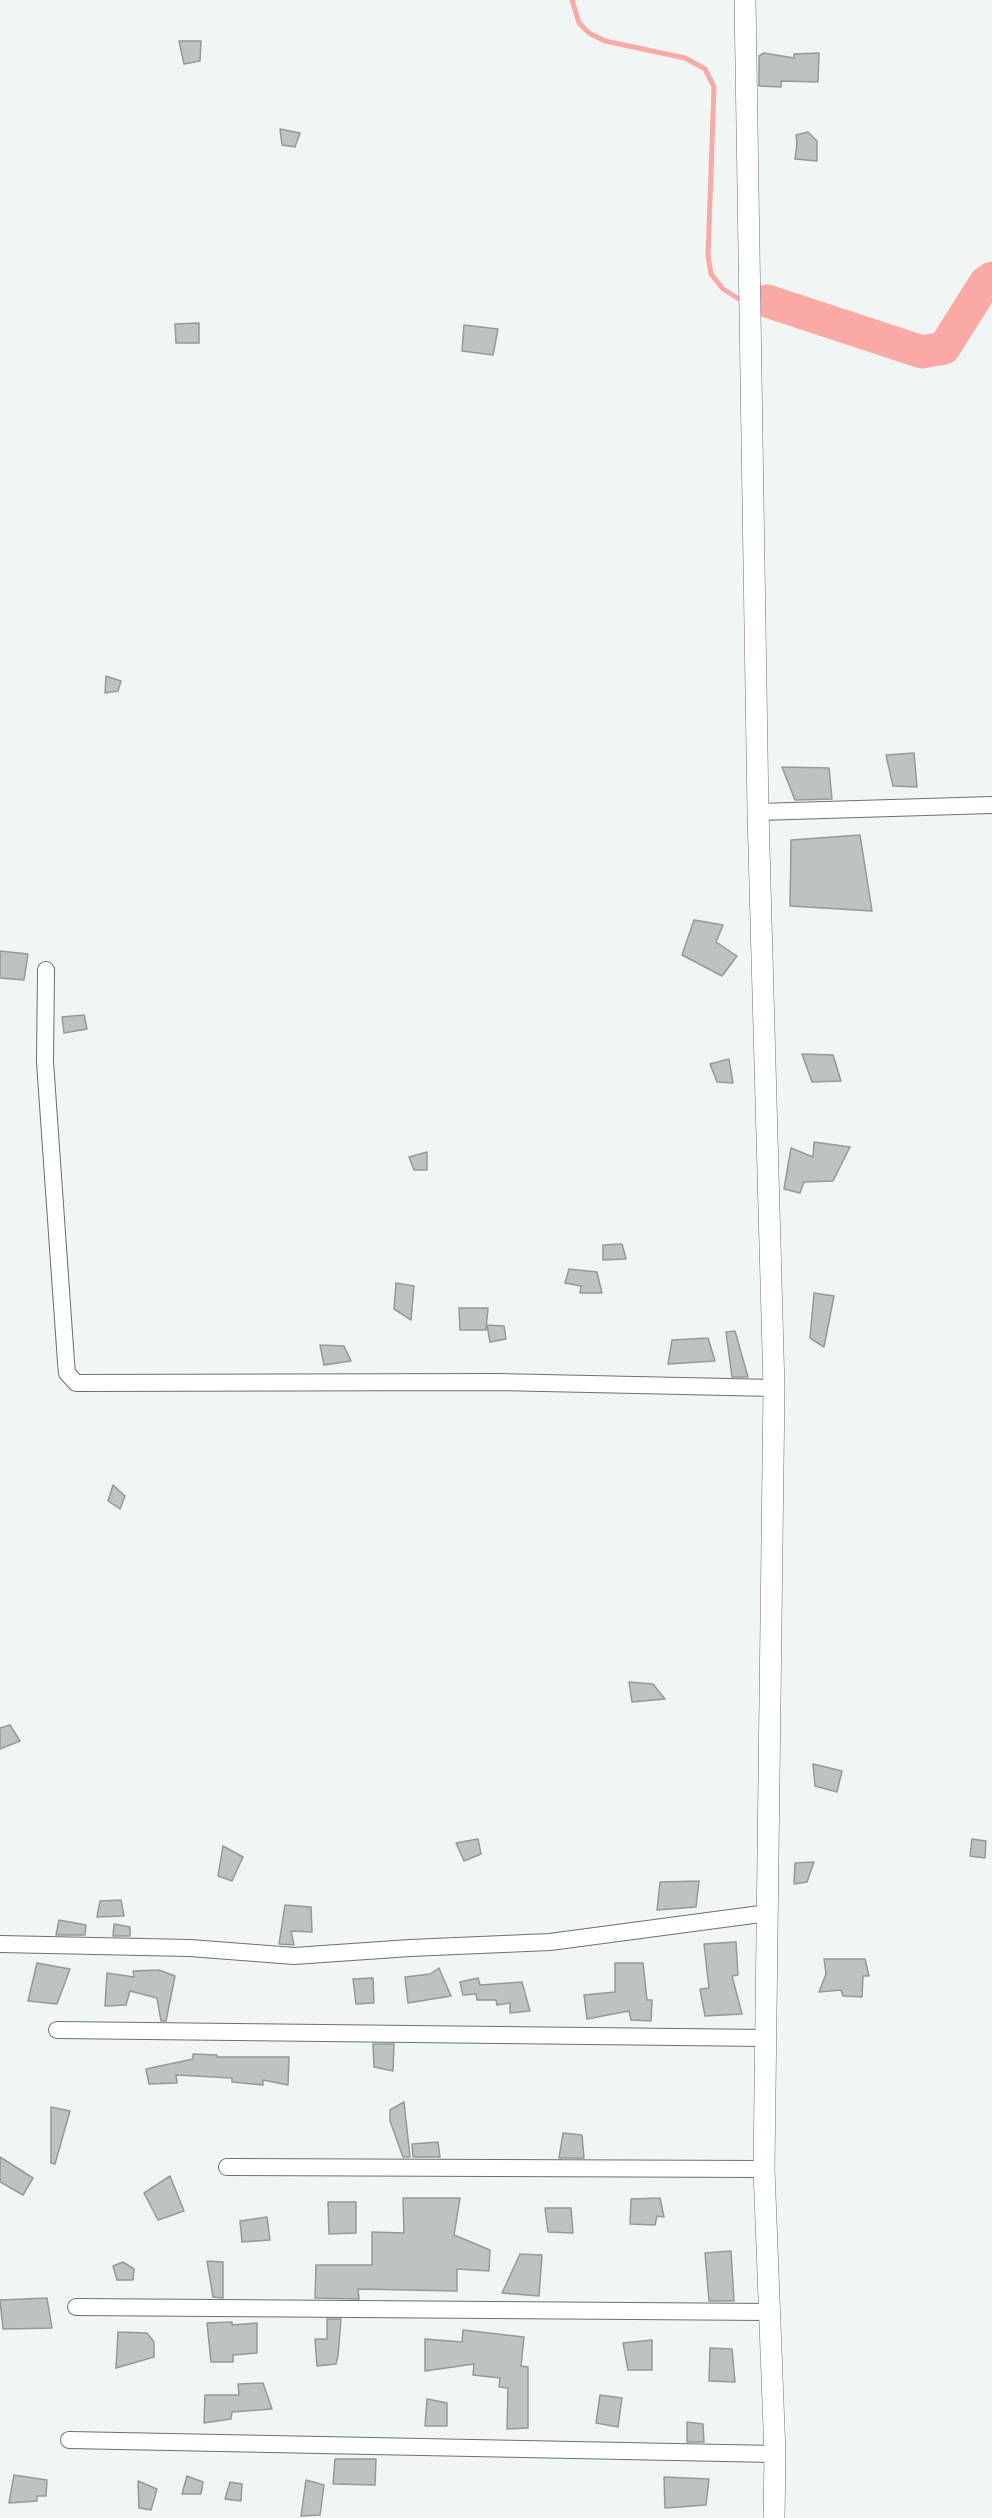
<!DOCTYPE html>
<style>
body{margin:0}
canvas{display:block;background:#eff6f4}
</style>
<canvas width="992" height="2518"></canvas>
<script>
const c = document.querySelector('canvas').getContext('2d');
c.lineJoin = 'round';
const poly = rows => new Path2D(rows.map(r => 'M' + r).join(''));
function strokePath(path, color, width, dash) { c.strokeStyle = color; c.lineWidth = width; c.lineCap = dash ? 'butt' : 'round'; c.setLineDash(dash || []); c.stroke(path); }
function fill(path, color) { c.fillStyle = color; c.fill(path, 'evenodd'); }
strokePath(poly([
 [572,0,579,23,589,33,605,41,685,58,705,69,714,87,708,256,711,274,723,289,739,299]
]), '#fba9a5', 5);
strokePath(poly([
 [767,301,922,352,944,348,985,283,992,278]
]), '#fba9a5', 33);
const building = poly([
 [179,41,201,41,200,61,184,64,179,41],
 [764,53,794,58,794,54,819,53,818,82,781,81,781,87,759,86,759,56,764,53],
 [280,129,300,133,295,147,282,145,280,129],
 [808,132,817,141,817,161,795,159,797,144,796,135,808,132],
 [199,323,199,343,176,343,175,324,199,323],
 [464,325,498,329,493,355,462,351,464,325],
 [106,676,121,681,118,691,105,693,106,676],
 [914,753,917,787,893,786,886,755,914,753],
 [782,767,829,768,832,799,795,800,782,767],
 [860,835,872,911,790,906,791,840,860,835],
 [694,920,723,925,716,942,737,956,722,976,682,955,694,920],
 [0,951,28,954,24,980,0,978,0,951],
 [84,1015,87,1029,64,1033,62,1017,84,1015],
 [802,1054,833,1055,841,1081,812,1082,802,1054],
 [729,1059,733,1083,717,1082,710,1064,729,1059],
 [814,1142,850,1147,833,1181,804,1182,800,1193,784,1189,791,1148,813,1157,814,1142],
 [427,1152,427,1170,414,1170,409,1157,427,1152],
 [622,1244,626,1259,603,1260,603,1245,622,1244],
 [569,1269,597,1272,602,1293,580,1293,581,1286,565,1283,569,1269],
 [396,1283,414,1286,411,1320,394,1309,396,1283],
 [814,1293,834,1296,824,1347,810,1338,814,1293],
 [459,1308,488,1308,486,1330,460,1330,459,1308],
 [487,1325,504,1326,506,1339,490,1342,487,1325],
 [735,1331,748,1377,732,1377,726,1332,735,1331],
 [708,1338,715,1361,668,1364,672,1340,708,1338],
 [320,1345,344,1346,351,1361,324,1365,320,1345],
 [113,1485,125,1496,120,1509,108,1501,113,1485],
 [629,1682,653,1684,665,1699,632,1702,629,1682],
 [10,1725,20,1741,0,1749,0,1728,10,1725],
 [813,1764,842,1771,837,1792,815,1786,813,1764],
 [478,1839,481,1854,464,1861,456,1843,478,1839],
 [972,1839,986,1841,985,1858,970,1856,972,1839],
 [223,1846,243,1857,232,1881,218,1876,223,1846],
 [814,1862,807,1882,794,1884,795,1863,814,1862],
 [699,1881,696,1907,657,1910,660,1882,699,1881],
 [121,1900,124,1916,97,1917,100,1901,121,1900],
 [285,1905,311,1907,312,1932,291,1931,294,1945,279,1944,285,1905],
 [59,1920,86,1925,85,1935,56,1935,59,1920],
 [114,1924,130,1927,130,1936,113,1936,114,1924],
 [736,1942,738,1975,732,1976,742,2014,705,2016,700,1989,709,1988,704,1944,736,1942],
 [824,1959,865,1959,869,1976,863,1976,862,1997,843,1996,841,1990,819,1992,826,1974,824,1959],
 [37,1963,70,1969,57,2004,28,2001,37,1963],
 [615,1963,643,1963,647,2000,652,2000,651,2021,631,2020,629,2011,587,2019,584,1995,615,1992,615,1963],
 [439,1968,451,1996,408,2003,405,1977,430,1974,439,1968],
 [159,1970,175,1976,166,2021,161,2021,157,1998,130,1991,126,2005,105,2006,107,1973,134,1977,133,1971,159,1970],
 [373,1978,374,2003,356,2004,353,1979,373,1978],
 [478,1978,480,1985,522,1982,530,2011,510,2013,510,2003,497,2005,496,2000,477,2000,476,1994,463,1995,460,1982,478,1978],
 [373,2044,394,2044,393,2071,374,2067,373,2044],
 [193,2054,217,2055,217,2057,289,2057,288,2085,263,2080,263,2085,232,2082,232,2078,176,2075,177,2083,149,2084,146,2069,193,2059,193,2054],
 [404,2102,410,2157,403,2157,390,2121,390,2110,404,2102],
 [51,2107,70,2111,55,2164,51,2163,51,2107],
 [563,2133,582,2135,584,2158,559,2158,563,2133],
 [438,2142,440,2157,413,2157,412,2144,438,2142],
 [0,2157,33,2178,23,2195,0,2182,0,2157],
 [170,2176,184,2211,158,2220,144,2193,170,2176],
 [403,2198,460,2198,454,2235,490,2250,489,2271,457,2269,457,2291,358,2289,359,2299,315,2298,316,2265,372,2265,372,2232,404,2233,403,2198],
 [660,2198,664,2217,657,2216,655,2225,630,2224,631,2199,660,2198],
 [328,2202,356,2202,356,2233,329,2234,328,2202],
 [545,2208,571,2208,573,2233,548,2232,545,2208],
 [267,2217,270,2240,242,2242,240,2221,267,2217],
 [731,2251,734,2301,709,2301,705,2253,731,2251],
 [520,2254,542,2255,539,2296,502,2293,520,2254],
 [207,2261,223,2262,223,2298,213,2297,207,2261],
 [123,2262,134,2269,133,2280,117,2280,113,2266,123,2262],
 [47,2298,52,2328,3,2329,0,2300,47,2298],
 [327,2319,341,2319,338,2356,336,2364,317,2366,315,2339,327,2339,327,2319],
 [232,2322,232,2325,257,2323,257,2353,233,2355,233,2362,211,2362,207,2323,232,2322],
 [463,2330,524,2337,521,2366,528,2367,528,2428,507,2429,508,2388,499,2387,500,2378,473,2375,474,2364,425,2371,425,2339,462,2342,463,2330],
 [118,2332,147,2333,154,2342,154,2357,116,2368,118,2332],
 [652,2340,652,2370,628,2370,623,2343,652,2340],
 [710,2348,732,2349,735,2382,709,2381,710,2348],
 [263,2383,272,2409,232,2412,231,2419,204,2423,205,2395,239,2395,238,2384,263,2383],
 [600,2395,622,2398,618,2427,596,2423,600,2395],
 [427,2399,447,2403,447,2426,425,2426,427,2399],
 [687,2422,703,2424,704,2442,687,2442,687,2422],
 [335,2459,376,2459,375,2485,333,2484,335,2459],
 [14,2475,47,2480,46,2496,37,2496,37,2501,9,2503,14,2475],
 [187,2476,203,2482,201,2494,182,2494,187,2476],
 [664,2477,709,2479,706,2505,665,2508,664,2477],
 [306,2480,324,2485,320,2515,301,2516,306,2480],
 [138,2481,157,2489,151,2510,139,2508,138,2481],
 [230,2482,242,2484,241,2501,225,2499,230,2482]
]);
fill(building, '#bdc3c1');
strokePath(building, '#949a99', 1.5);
const minor = poly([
 [758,812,992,805],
 [46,970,45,1062,66,1362,67,1373,76,1383,497,1382,774,1388],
 [0,1944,190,1948,294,1956,410,1948,550,1942,768,1913],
 [57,2030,766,2038],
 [227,2167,764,2169],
 [76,2307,770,2312],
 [69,2440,775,2454]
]);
const tertiary = poly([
 [745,0,758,812,774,1388,764,2169,775,2454,774,2518]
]);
strokePath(minor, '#6b706f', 18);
strokePath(tertiary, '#6b706f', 22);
strokePath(minor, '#fff', 16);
strokePath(tertiary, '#fff', 21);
</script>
